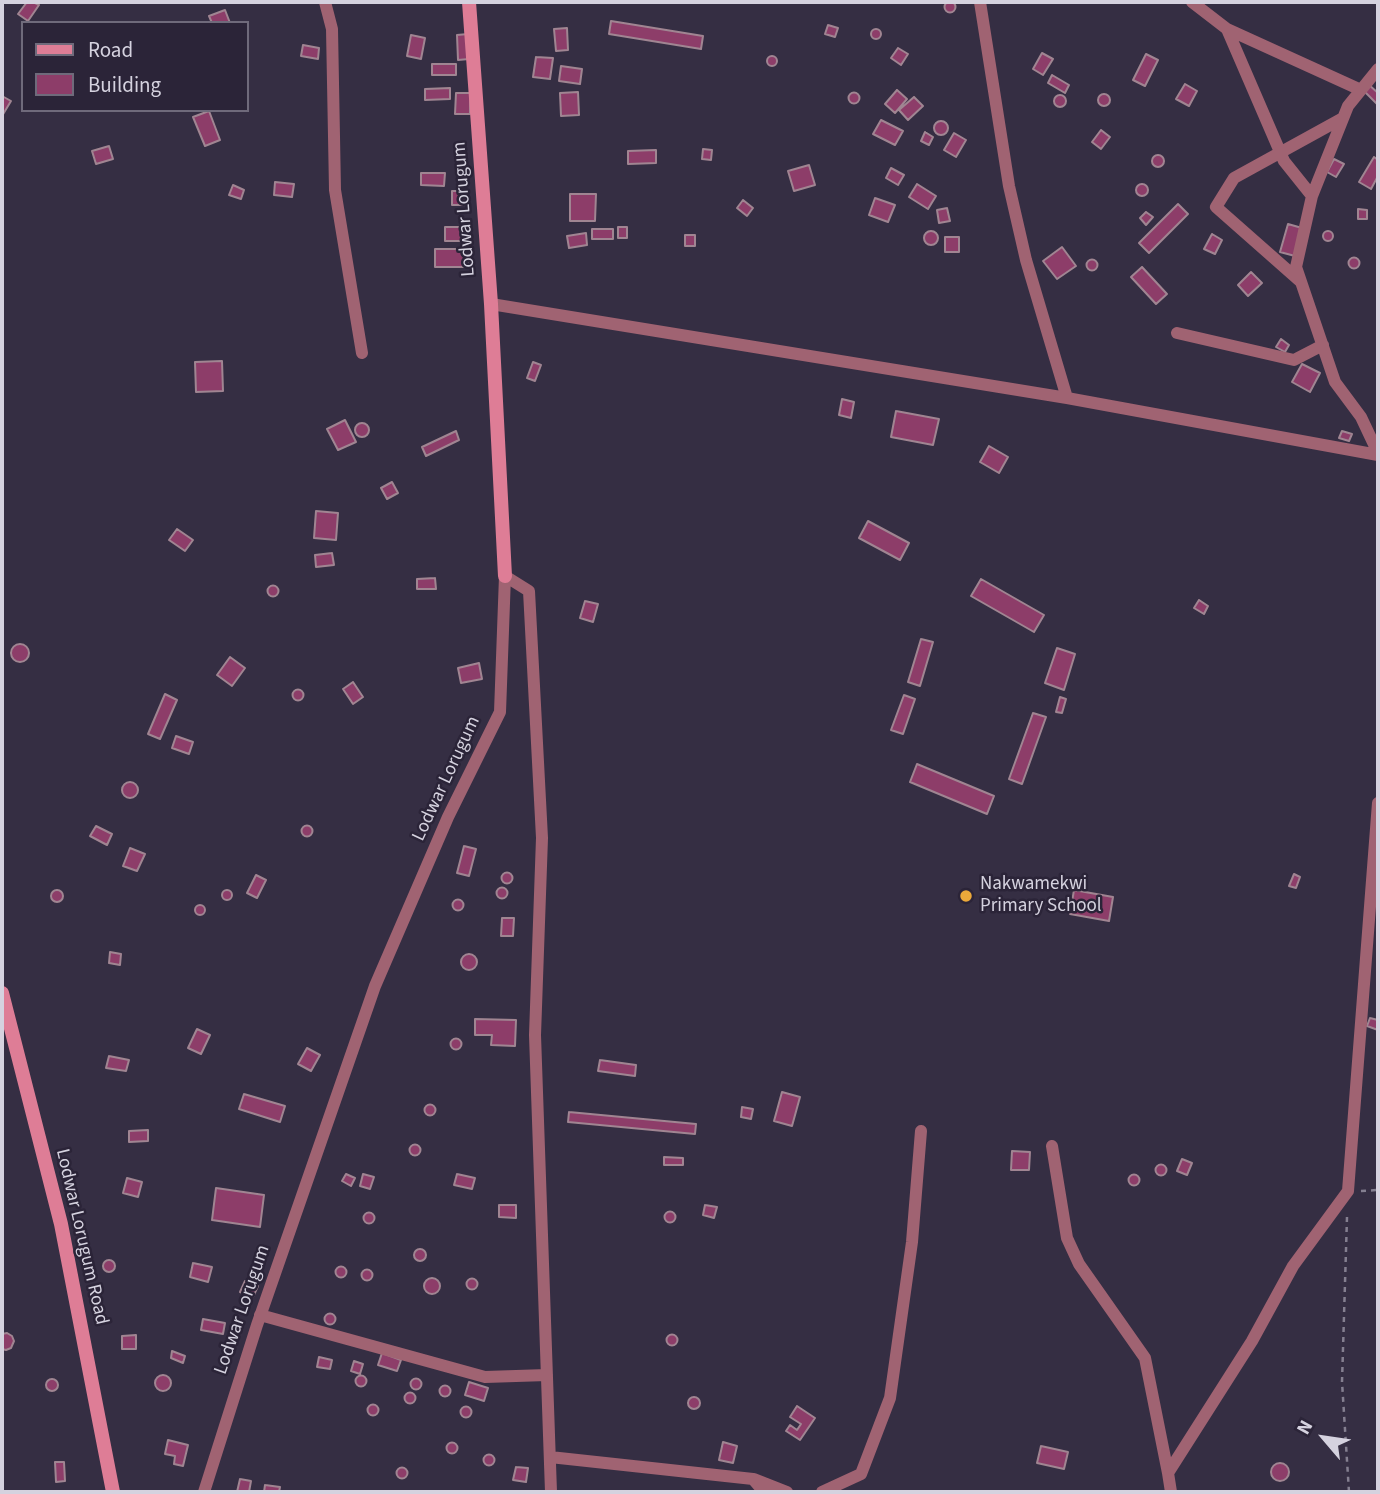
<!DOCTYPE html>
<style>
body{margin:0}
#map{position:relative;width:1380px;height:1494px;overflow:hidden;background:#352e43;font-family:"Source Sans 3",sans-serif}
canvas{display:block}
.frame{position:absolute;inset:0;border:4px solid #d5d2df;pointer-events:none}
.legend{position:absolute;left:21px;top:21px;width:228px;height:91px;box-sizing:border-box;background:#2b2438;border:2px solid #6f6a7b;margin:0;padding:9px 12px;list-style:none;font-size:21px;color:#d5d2df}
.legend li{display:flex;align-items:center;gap:14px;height:35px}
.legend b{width:35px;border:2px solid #6f6a7b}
.north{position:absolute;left:1289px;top:1403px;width:70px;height:70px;-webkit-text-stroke:5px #2b2438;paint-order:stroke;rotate:299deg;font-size:19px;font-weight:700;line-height:28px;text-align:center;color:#d5d2df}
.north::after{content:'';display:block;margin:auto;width:24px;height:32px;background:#d5d2df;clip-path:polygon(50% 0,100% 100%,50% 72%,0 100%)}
</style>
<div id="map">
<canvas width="1380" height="1494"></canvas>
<div class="frame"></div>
<ul class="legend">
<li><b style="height:9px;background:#de7d96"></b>Road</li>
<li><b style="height:19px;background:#8d3d69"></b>Building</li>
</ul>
<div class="north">N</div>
</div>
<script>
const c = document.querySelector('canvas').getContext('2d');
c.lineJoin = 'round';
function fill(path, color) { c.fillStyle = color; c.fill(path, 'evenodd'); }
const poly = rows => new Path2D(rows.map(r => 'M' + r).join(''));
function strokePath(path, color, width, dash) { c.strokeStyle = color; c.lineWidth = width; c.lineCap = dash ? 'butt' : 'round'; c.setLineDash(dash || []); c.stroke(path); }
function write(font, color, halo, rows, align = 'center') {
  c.font = font + ' "Source Sans 3",sans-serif'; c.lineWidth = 5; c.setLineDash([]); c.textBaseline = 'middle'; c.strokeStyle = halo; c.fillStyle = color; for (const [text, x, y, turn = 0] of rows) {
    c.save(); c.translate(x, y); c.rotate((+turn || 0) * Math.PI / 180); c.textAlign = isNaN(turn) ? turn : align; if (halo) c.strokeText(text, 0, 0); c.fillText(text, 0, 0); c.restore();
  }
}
const building = poly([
 '944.5 7a5.5 5.5 0 1 1 11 0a5.5 5.5 0 1 1-11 0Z',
 [27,2,33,2,39,5,28,21,18,14,27,2],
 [225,10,230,23,212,23,209,16,225,10],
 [611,21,703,36,701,49,609,34,611,21],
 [828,25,838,28,835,37,825,34,828,25],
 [567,28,568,50,556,51,554,29,567,28],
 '871 34a5 5 0 1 1 10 0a5 5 0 1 1-10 0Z',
 [468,34,469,59,458,60,457,35,468,34],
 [411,35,425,38,421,59,407,56,411,35],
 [303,45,319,48,318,59,301,56,303,45],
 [898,48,908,54,901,65,891,58,898,48],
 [1042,53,1053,59,1043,75,1033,69,1042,53],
 [1146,54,1158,60,1145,86,1133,80,1146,54],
 '767 61a5 5 0 1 1 10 0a5 5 0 1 1-10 0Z',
 [536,57,553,58,550,79,533,77,536,57],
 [432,64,456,64,456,75,432,75,432,64],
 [561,66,582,69,580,84,559,81,561,66],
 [1052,75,1069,85,1065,93,1048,83,1052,75],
 [1185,84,1197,91,1189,106,1176,99,1185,84],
 [1368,84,1378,93,1378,105,1363,90,1368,84],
 [450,88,450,99,425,100,425,89,450,88],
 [897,90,907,99,895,113,885,104,897,90],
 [578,92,579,115,561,116,560,93,578,92],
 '848.5 98a5.5 5.5 0 1 1 11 0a5.5 5.5 0 1 1-11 0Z',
 [456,93,470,93,470,114,455,114,456,93],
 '1098 100a6 6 0 1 1 12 0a6 6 0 1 1-12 0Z',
 '1054 101a6 6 0 1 1 12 0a6 6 0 1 1-12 0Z',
 [2,96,11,101,2,116,2,96],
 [914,97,923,106,908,120,899,110,914,97],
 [209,111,220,140,205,146,193,117,209,111],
 [881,120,903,131,895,145,873,134,881,120],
 '934 128a7 7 0 1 1 14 0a7 7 0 1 1-14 0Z',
 [1101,130,1110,137,1101,149,1092,142,1101,130],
 [925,132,933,137,929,145,921,141,925,132],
 [954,133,966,140,956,157,944,150,954,133],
 [109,146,113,159,96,164,92,151,109,146],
 [703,149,712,150,711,160,702,159,703,149],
 [656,150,656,163,628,164,628,151,656,150],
 '1152 161a6 6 0 1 1 12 0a6 6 0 1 1-12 0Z',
 [1374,157,1378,160,1378,176,1371,189,1359,182,1374,157],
 [1334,159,1344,164,1336,177,1327,172,1334,159],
 [809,165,815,185,794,191,788,171,809,165],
 [891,168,904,175,898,185,886,178,891,168],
 [421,173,445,173,444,186,421,185,421,173],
 [275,182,294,184,292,197,274,195,275,182],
 '1136 190a6 6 0 1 1 12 0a6 6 0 1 1-12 0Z',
 [917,184,936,196,928,209,909,197,917,184],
 [233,185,244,190,241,199,229,195,233,185],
 [452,191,468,191,468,205,452,205,452,191],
 [570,194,596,194,595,221,570,221,570,194],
 [875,198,895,205,888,222,869,215,875,198],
 [743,200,753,208,747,216,737,208,743,200],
 [1178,204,1188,214,1149,253,1139,243,1178,204],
 [947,208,950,221,939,223,937,210,947,208],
 [1358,209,1367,210,1367,219,1358,219,1358,209],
 [1146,212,1153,217,1146,225,1140,218,1146,212],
 [1288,224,1302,228,1295,256,1280,252,1288,224],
 [445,227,467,227,467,241,445,241,445,227],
 [618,227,627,227,627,238,618,238,618,227],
 [592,229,613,229,613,239,592,239,592,229],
 '1323 236a5 5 0 1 1 10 0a5 5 0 1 1-10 0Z',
 '924 238a7 7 0 1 1 14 0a7 7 0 1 1-14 0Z',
 [586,233,587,245,569,248,567,236,586,233],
 [1212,234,1222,240,1215,254,1204,249,1212,234],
 [685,235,695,235,695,246,685,246,685,235],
 [945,237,959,237,959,252,945,252,945,237],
 [1062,247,1076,266,1057,279,1043,261,1062,247],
 [435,249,468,249,468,267,435,267,435,249],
 '1348.5 263a5.5 5.5 0 1 1 11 0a5.5 5.5 0 1 1-11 0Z',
 '1086.5 265a5.5 5.5 0 1 1 11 0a5.5 5.5 0 1 1-11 0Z',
 [1142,267,1167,294,1156,304,1131,277,1142,267],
 [1251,272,1262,283,1248,296,1238,285,1251,272],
 [1281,339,1289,345,1285,352,1276,347,1281,339],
 [222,361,223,391,196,392,195,362,222,361],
 [533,362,541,365,535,381,527,378,533,362],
 [1302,364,1320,373,1310,392,1292,382,1302,364],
 [842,399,854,402,851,418,839,415,842,399],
 [896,411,939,419,933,445,891,437,896,411],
 [345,420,356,442,338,450,327,429,345,420],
 '355 430a7 7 0 1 1 14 0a7 7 0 1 1-14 0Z',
 [456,431,459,440,426,456,422,447,456,431],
 [1342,431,1352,434,1349,441,1339,438,1342,431],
 [989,446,1008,457,999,473,980,462,989,446],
 [392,482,398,493,387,499,381,488,392,482],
 [316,511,338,513,336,540,314,538,316,511],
 [868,521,909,543,900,560,859,538,868,521],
 [177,529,193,540,185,551,169,540,177,529],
 [332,553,334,565,316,567,315,555,332,553],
 [435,578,436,589,417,589,417,579,435,578],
 [981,579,1044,615,1034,632,971,596,981,579],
 '267.5 591a5.5 5.5 0 1 1 11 0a5.5 5.5 0 1 1-11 0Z',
 [1199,600,1208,606,1204,614,1194,608,1199,600],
 [585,601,598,604,593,622,580,618,585,601],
 [921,639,933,642,920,686,908,682,921,639],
 '11 653a9 9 0 1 1 18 0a9 9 0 1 1-18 0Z',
 [1057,648,1075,654,1064,690,1045,683,1057,648],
 [230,657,245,668,232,686,217,675,230,657],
 [479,663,482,679,461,683,458,668,479,663],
 [353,682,363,697,353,704,343,689,353,682],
 '292.5 695a5.5 5.5 0 1 1 11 0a5.5 5.5 0 1 1-11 0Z',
 [165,694,177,700,160,739,148,734,165,694],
 [904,695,915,699,903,734,891,730,904,695],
 [1060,697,1066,699,1062,713,1056,712,1060,697],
 [1033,713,1046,717,1022,784,1009,779,1033,713],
 [176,736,193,742,189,754,172,748,176,736],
 [917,764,994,796,987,814,910,782,917,764],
 '122 790a8 8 0 1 1 16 0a8 8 0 1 1-16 0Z',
 '301.5 831a5.5 5.5 0 1 1 11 0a5.5 5.5 0 1 1-11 0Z',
 [96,826,112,834,107,845,90,836,96,826],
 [464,846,476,849,469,876,457,873,464,846],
 [130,848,145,854,137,871,123,866,130,848],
 '501.5 878a5.5 5.5 0 1 1 11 0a5.5 5.5 0 1 1-11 0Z',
 [1294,874,1300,877,1296,888,1289,886,1294,874],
 [256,875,266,880,257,898,247,893,256,875],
 '496.5 893a5.5 5.5 0 1 1 11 0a5.5 5.5 0 1 1-11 0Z',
 '51 896a6 6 0 1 1 12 0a6 6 0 1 1-12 0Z',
 '222 895a5 5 0 1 1 10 0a5 5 0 1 1-10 0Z',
 [1074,890,1113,897,1109,921,1070,914,1074,890],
 '452.5 905a5.5 5.5 0 1 1 11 0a5.5 5.5 0 1 1-11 0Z',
 '195 910a5 5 0 1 1 10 0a5 5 0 1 1-10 0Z',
 [502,918,514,918,513,936,501,936,502,918],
 [110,952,121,954,120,965,109,963,110,952],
 '461 962a8 8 0 1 1 16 0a8 8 0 1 1-16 0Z',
 [1370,1018,1378,1020,1378,1030,1367,1026,1370,1018],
 [475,1019,516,1020,515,1046,491,1045,492,1035,475,1035,475,1019],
 [197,1029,210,1035,201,1054,188,1048,197,1029],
 '450.5 1044a5.5 5.5 0 1 1 11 0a5.5 5.5 0 1 1-11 0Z',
 [307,1048,320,1055,311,1071,298,1064,307,1048],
 [109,1056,129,1060,126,1071,106,1068,109,1056],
 [600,1060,636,1065,635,1076,598,1071,600,1060],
 [782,1092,800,1097,792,1126,774,1121,782,1092],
 [244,1094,285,1106,280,1122,239,1109,244,1094],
 '424.5 1110a5.5 5.5 0 1 1 11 0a5.5 5.5 0 1 1-11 0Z',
 [742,1107,753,1109,751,1119,741,1117,742,1107],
 [569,1112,696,1124,695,1134,568,1122,569,1112],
 [148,1130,148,1141,129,1142,129,1131,148,1130],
 '409.5 1150a5.5 5.5 0 1 1 11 0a5.5 5.5 0 1 1-11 0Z',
 [1012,1151,1030,1152,1029,1170,1011,1170,1012,1151],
 [664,1157,683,1158,683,1165,664,1165,664,1157],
 [1182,1159,1192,1163,1187,1175,1177,1171,1182,1159],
 '1155.5 1170a5.5 5.5 0 1 1 11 0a5.5 5.5 0 1 1-11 0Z',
 [346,1174,355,1178,351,1186,342,1181,346,1174],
 [363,1174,374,1177,370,1189,360,1186,363,1174],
 [457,1174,475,1178,472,1189,454,1185,457,1174],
 '1128.5 1180a5.5 5.5 0 1 1 11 0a5.5 5.5 0 1 1-11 0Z',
 [127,1178,142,1182,138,1197,123,1193,127,1178],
 [216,1188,264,1195,260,1227,212,1220,216,1188],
 [499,1205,516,1205,516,1218,499,1217,499,1205],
 [705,1205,717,1207,714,1218,703,1215,705,1205],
 '664.5 1217a5.5 5.5 0 1 1 11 0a5.5 5.5 0 1 1-11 0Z',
 '363.5 1218a5.5 5.5 0 1 1 11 0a5.5 5.5 0 1 1-11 0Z',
 '414 1255a6 6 0 1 1 12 0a6 6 0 1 1-12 0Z',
 '103 1266a6 6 0 1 1 12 0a6 6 0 1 1-12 0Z',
 [193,1263,212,1267,208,1282,190,1277,193,1263],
 '335.5 1272a5.5 5.5 0 1 1 11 0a5.5 5.5 0 1 1-11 0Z',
 '361.5 1275a5.5 5.5 0 1 1 11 0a5.5 5.5 0 1 1-11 0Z',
 '424 1286a8 8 0 1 1 16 0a8 8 0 1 1-16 0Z',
 '466.5 1284a5.5 5.5 0 1 1 11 0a5.5 5.5 0 1 1-11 0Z',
 [245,1281,258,1286,253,1297,240,1292,245,1281],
 '324.5 1319a5.5 5.5 0 1 1 11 0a5.5 5.5 0 1 1-11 0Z',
 [203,1319,225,1323,223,1334,201,1330,203,1319],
 [7,1333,12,1336,14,1341,11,1348,6,1350,2,1349,2,1334,7,1333],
 '666.5 1340a5.5 5.5 0 1 1 11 0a5.5 5.5 0 1 1-11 0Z',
 [136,1335,136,1349,122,1349,122,1336,136,1335],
 [172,1351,185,1356,183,1363,171,1358,172,1351],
 [382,1353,401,1360,397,1371,378,1365,382,1353],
 [319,1357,332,1360,330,1369,317,1367,319,1357],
 [354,1361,363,1364,360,1374,351,1371,354,1361],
 '155 1383a8 8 0 1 1 16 0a8 8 0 1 1-16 0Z',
 '355.5 1381a5.5 5.5 0 1 1 11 0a5.5 5.5 0 1 1-11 0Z',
 '410.5 1384a5.5 5.5 0 1 1 11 0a5.5 5.5 0 1 1-11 0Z',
 '46 1385a6 6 0 1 1 12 0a6 6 0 1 1-12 0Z',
 [469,1382,488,1388,484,1401,465,1395,469,1382],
 '439.5 1391a5.5 5.5 0 1 1 11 0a5.5 5.5 0 1 1-11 0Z',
 '404.5 1398a5.5 5.5 0 1 1 11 0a5.5 5.5 0 1 1-11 0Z',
 '688 1403a6 6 0 1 1 12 0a6 6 0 1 1-12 0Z',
 '367.5 1410a5.5 5.5 0 1 1 11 0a5.5 5.5 0 1 1-11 0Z',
 [797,1406,815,1418,800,1440,786,1431,790,1425,797,1430,801,1424,790,1417,797,1406],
 '460.5 1412a5.5 5.5 0 1 1 11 0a5.5 5.5 0 1 1-11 0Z',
 [168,1440,188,1445,183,1466,174,1464,175,1456,165,1454,168,1440],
 [723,1442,737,1446,733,1463,719,1460,723,1442],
 '446.5 1448a5.5 5.5 0 1 1 11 0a5.5 5.5 0 1 1-11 0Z',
 [1041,1446,1068,1452,1064,1469,1037,1463,1041,1446],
 '483.5 1460a5.5 5.5 0 1 1 11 0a5.5 5.5 0 1 1-11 0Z',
 [55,1462,64,1462,65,1481,56,1482,55,1462],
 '1271 1472a9 9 0 1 1 18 0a9 9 0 1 1-18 0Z',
 [516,1467,528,1468,526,1482,513,1480,516,1467],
 '396.5 1473a5.5 5.5 0 1 1 11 0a5.5 5.5 0 1 1-11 0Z',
 [240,1479,251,1481,249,1492,237,1492,240,1479],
 [265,1485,280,1487,279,1492,264,1492,265,1485]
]);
fill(building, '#8d3d69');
strokePath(building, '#a08592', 2);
strokePath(poly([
 [1361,1191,1378,1190],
 [1347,1217,1342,1382,1349,1492]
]), '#847f90', 2.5, [5, 5]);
strokePath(poly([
 [325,2,332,29,335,190,362,353],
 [980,2,1009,186,1026,260,1067,398],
 [1192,2,1227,29,1361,90],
 [1227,29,1284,161,1312,196],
 [1378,69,1348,106,1312,196,1296,267,1335,382,1361,417,1378,453],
 [1301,282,1216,207,1234,178,1343,118],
 [491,304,1067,398,1378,455],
 [1177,333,1294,360,1323,345],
 [505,576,529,591,542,838,535,1035,551,1492],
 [1052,1146,1067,1238,1079,1264,1145,1358,1168,1473],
 [260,1315,485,1377,547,1375],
 [550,1457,753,1479,764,1492],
 [754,1479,787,1492],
 [204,1492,257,1325,375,986,448,817,500,712,505,576],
 [822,1492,861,1474,890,1398,912,1242,921,1131],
 [1171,1492,1168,1473,1252,1341,1293,1266,1348,1191,1378,803]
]), '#a06372', 12);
strokePath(poly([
 [469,2,491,304,505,576],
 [2,993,61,1224,113,1492]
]), '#de7d96', 14);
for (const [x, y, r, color] of [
 [966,896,7,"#eca93a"]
]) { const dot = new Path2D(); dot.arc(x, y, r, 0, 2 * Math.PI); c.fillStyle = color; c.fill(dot); strokePath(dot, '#2b2438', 2.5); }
write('19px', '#d5d2df', '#2b2438', [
 ["Lodwar Lorugum",465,209,-94],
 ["Lodwar Lorugum",447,779,-65],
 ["Lodwar Lorugum Road",81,1237,77],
 ["Lodwar Lorugum",243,1310,-71]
]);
write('19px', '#d5d2df', '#2b2438', [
 ["Nakwamekwi",980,885],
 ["Primary School",980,907]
], 'left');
</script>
